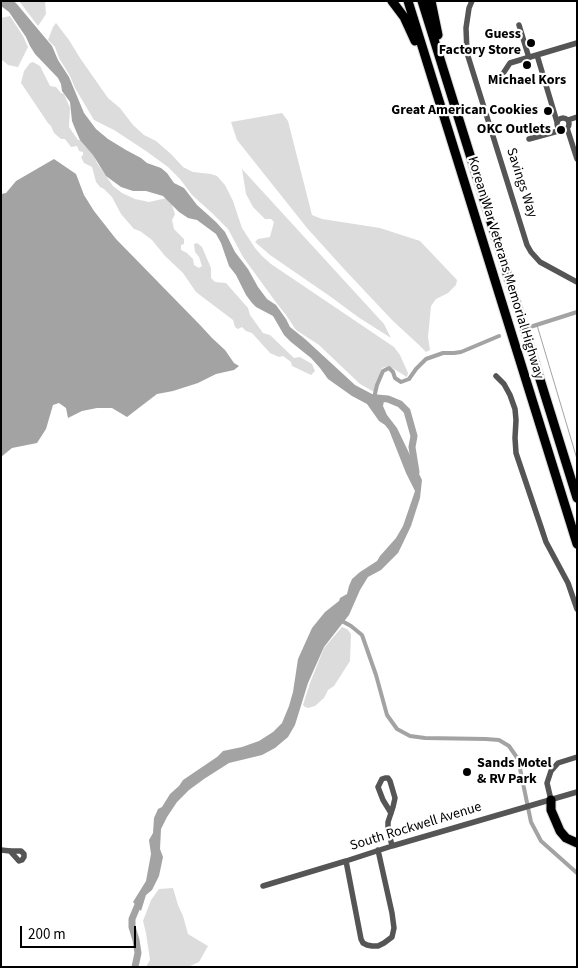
<!DOCTYPE html>
<style>
body{margin:0}
#map{position:relative;width:578px;height:968px;overflow:hidden;background:#fff;font-family:"Source Sans 3",sans-serif}
canvas{display:block}
.frame{position:absolute;inset:0;border:2px solid #000;pointer-events:none}
.scale{position:absolute;left:20px;top:926px;width:116px;height:22px;box-sizing:border-box;border:2px solid #000;border-top:0;padding-left:6px;font-size:15px;line-height:18px;white-space:nowrap;color:#000;-webkit-text-stroke:4px #fff;paint-order:stroke}
</style>
<div id="map">
<canvas width="578" height="968"></canvas>
<div class="frame"></div>
<div class="scale">200 m</div>
</div>
<script>
const c = document.querySelector('canvas').getContext('2d');
c.lineJoin = 'round';
function fill(path, color) { c.fillStyle = color; c.fill(path, 'evenodd'); }
const poly = rows => new Path2D(rows.map(r => 'M' + r).join(''));
function strokePath(path, color, width, dash) { c.strokeStyle = color; c.lineWidth = width; c.lineCap = dash ? 'butt' : 'round'; c.setLineDash(dash || []); c.stroke(path); }
function write(font, color, halo, rows, align = 'center') {
  c.font = font + ' "Source Sans 3",sans-serif'; c.lineWidth = 4.5; c.setLineDash([]); c.textBaseline = 'middle'; c.strokeStyle = halo; c.fillStyle = color; for (const [text, x, y, turn = 0] of rows) {
    c.save(); c.translate(x, y); c.rotate((+turn || 0) * Math.PI / 180); c.textAlign = isNaN(turn) ? turn : align; if (halo) c.strokeText(text, 0, 0); c.fillText(text, 0, 0); c.restore();
  }
}
fill(poly([
 [19,1,45,1,46,14,38,26],
 [10,16,23,36,28,47,18,67,8,65,1,59,1,18],
 [56,23,69,40,80,58,108,98,120,108,133,125,144,135,156,141,171,154,183,167,193,172,211,174,217,176,225,185,233,201,242,228,255,248,262,256,271,264,394,347,400,355,408,373,407,377,389,366,382,368,374,392,360,384,319,345,296,330,286,315,275,301,243,257,228,229,212,213,192,195,180,179,168,167,146,151,114,130,94,120,75,88,70,76,59,58,55,47,48,40,53,27],
 [33,62,40,66,50,86,56,87,61,93,64,94,70,108,69,127,78,140,84,140,89,144,97,163,113,186,122,193,135,199,149,202,167,198,171,202,175,214,172,220,174,229,184,239,184,244,181,245,181,250,187,253,193,259,194,265,199,268,202,266,199,257,195,252,194,244,197,243,202,247,211,268,211,278,215,282,226,283,248,308,250,315,263,333,270,335,294,358,300,357,312,364,315,371,311,375,292,366,291,362,283,356,279,357,270,353,252,333,246,331,242,327,238,329,235,327,233,320,196,292,183,273,165,256,152,240,140,231,134,229,121,214,112,197,104,189,100,187,96,182,92,167,84,163,81,157,83,155,83,152,79,151,77,146,71,147,65,139,61,139,54,133,51,126,48,123,21,83,24,71,30,63],
 [282,113,288,121,312,215,322,219,380,228,420,241,457,280,456,285,448,293,436,299,431,306,428,337,430,350,426,352,419,345,392,320,344,269,307,228,237,140,231,122],
 [242,169,384,324,391,338,358,317,331,297,270,255,255,242,258,239,270,237,274,222,271,219,265,219,253,207,246,194],
 [342,627,347,629,351,634,350,661,334,686,328,690,324,698,315,706,308,708,305,707,303,705,310,683,324,648],
 [173,888,178,905,183,916,188,934,208,946,199,962,188,967,146,967,150,960,146,933,143,921,151,900,159,889]
]), '#dcdcdc');
fill(poly([
 [1,1,13,1,16,3,52,46,58,60,69,77,84,113,96,129,108,139,126,150,141,158,147,163,161,168,167,173,174,183,184,188,197,205,216,222,225,232,235,252,248,269,258,287,267,299,276,305,286,319,290,327,305,339,355,385,372,394,385,396,383,406,387,415,397,428,422,480,420,498,411,526,402,545,398,553,381,570,368,577,360,590,349,615,324,647,308,683,295,725,288,737,275,748,262,755,229,763,204,779,189,790,177,802,167,817,161,829,160,849,163,857,159,876,152,890,146,895,141,911,133,902,146,881,151,854,149,840,153,833,154,818,158,809,162,807,170,794,179,786,183,780,217,757,223,751,242,747,259,741,273,732,282,723,289,706,293,692,298,659,312,628,325,612,339,601,340,598,347,594,349,586,352,579,360,572,377,561,380,556,396,538,403,526,415,491,406,473,389,430,385,425,379,421,367,404,352,396,328,379,320,368,311,358,291,342,284,335,273,316,256,307,252,303,246,295,236,275,229,266,221,243,216,234,197,220,188,218,179,212,163,196,146,191,133,191,121,187,106,176,93,155,80,140,76,131,72,121,70,102,62,91,61,84,58,78,35,54,30,46,26,37,9,12,1,6],
 [54,159,76,174,84,195,94,211,116,239,201,326,212,338,225,350,234,363,239,366,234,370,216,374,198,383,173,391,157,394,127,417,112,408,97,408,82,411,68,418,66,408,59,403,53,405,46,429,37,443,12,448,1,457,1,194,6,193,16,181]
]), '#a3a3a3');
strokePath(poly([
 [537,325,577,459]
]), '#a3a3a3', 1);
strokePath(poly([
 [530,327,577,312],
 [374,398,377,385,383,371,389,368,393,372,395,378,401,382,409,379,416,369,426,359,443,353,454,353,461,352,499,336],
 [340,620,351,626,362,635,376,675,387,715,397,729,410,736,425,738,486,739,499,740,509,746,518,759,531,822,541,841,577,873]
]), '#a3a3a3', 4);
strokePath(poly([
 [377,398,388,399,400,404,407,411,414,436,412,447,416,472],
 [135,967,138,953,136,940,132,927,132,919,140,900]
]), '#a3a3a3', 7);
const highway = poly([
 [392,1,404,17,415,41],
 [408,1,577,544],
 [422,1,577,498],
 [431,1,438,35],
 [551,800,551,810,560,831,566,838,577,843]
]);
strokePath(highway, '#dbdbdb', 11);
strokePath(poly([
 [472,1,469,8,466,28,467,53,527,245,531,252,540,262,577,282],
 [519,25,529,58],
 [537,55,557,122],
 [504,72,510,63,577,43],
 '557 124a6 6 0 1 1 12 0a6 6 0 1 1-12 0Z',
 [568,120,577,117],
 [567,128,577,159],
 [529,139,562,130],
 [496,376,504,384,510,395,515,409,516,420,515,438,516,453,542,530,546,542,568,583,577,609],
 [551,800,547,783,551,771,558,763,577,757],
 [391,813,383,800,378,787,382,779,385,778,388,778,390,781,395,798,393,807,388,822,388,828,392,846],
 [1,850,10,851,21,851,24,854,24,857,22,860,19,861,10,851],
 [346,861,361,939,363,943,367,945,372,946,378,946,384,943,392,937,394,928,392,913,378,850],
 [263,886,346,861,392,846,577,792]
]), '#555', 5.5);
strokePath(highway, '#000', 9);
for (const [x, y, r, color] of [
 [531,43,5,"#000"],
 [527,65,5,"#000"],
 [548,111,5,"#000"],
 [561,130,5,"#000"],
 [467,772,5,"#000"]
]) { const dot = new Path2D(); dot.arc(x, y, r, 0, 2 * Math.PI); c.fillStyle = color; c.fill(dot); strokePath(dot, '#fff', 2); }
write('bold 14px', '#000', '#fff', [
 ["Guess",521,35],
 ["Factory Store",521,51],
 ["Michael Kors",527,81,"center"],
 ["Great American Cookies",538,111],
 ["OKC Outlets",551,130],
 ["Sands Motel",477,764,"left"],
 ["& RV Park",477,780,"left"]
], 'right');
write('14px', '#000', '#fff', [
 ["Savings Way",521,183,72],
 ["Korean War Veterans Memorial Highway",505,268,73],
 ["South Rockwell Avenue",416,827,-17]
]);
</script>
